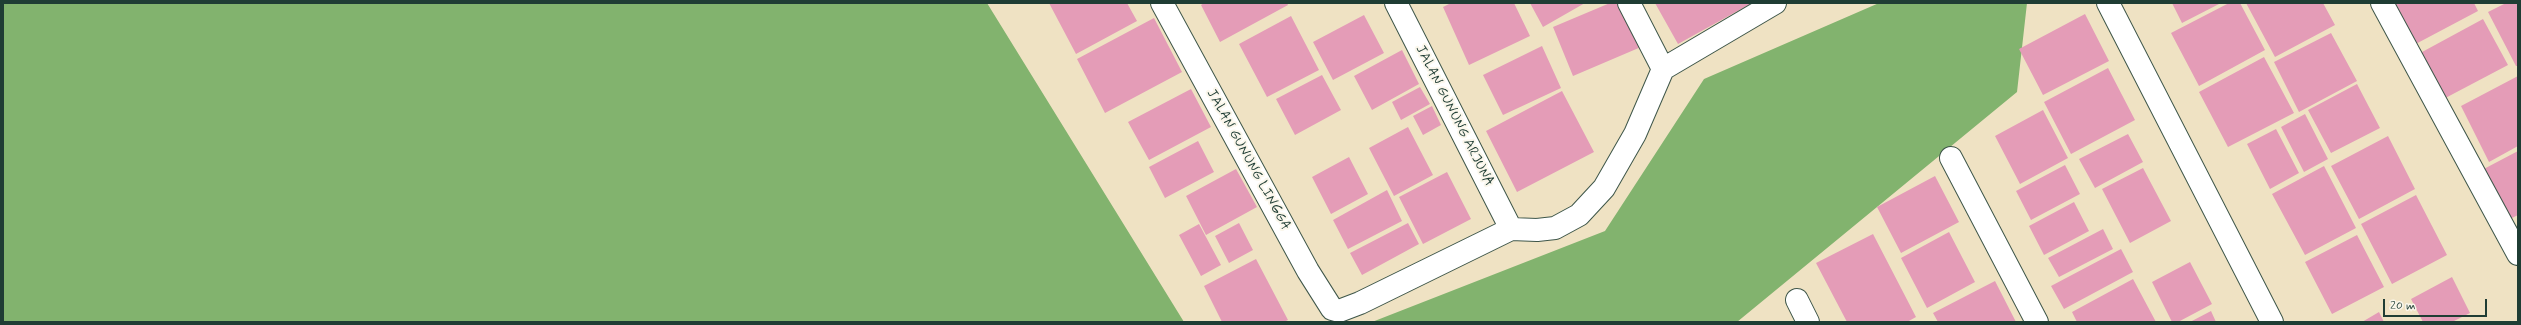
<!DOCTYPE html>
<style>
body{margin:0}
#map{position:relative;width:2521px;height:325px;overflow:hidden;background:#efe2c3;font-family:Mynerve,sans-serif}
canvas{display:block}
.frame{position:absolute;inset:0;border:4px solid #1f3d34;pointer-events:none}
.scale{position:absolute;left:2383px;top:299px;width:104px;height:18px;box-sizing:border-box;border:2px solid #1f3d34;border-top:0;padding-left:5px;font-size:12px;line-height:14px;white-space:nowrap;color:#1f3d34;-webkit-text-stroke:3px #fbf7ec;paint-order:stroke}
</style>
<div id="map">
<canvas width="2521" height="325"></canvas>
<div class="frame"></div>
<div class="scale">20 m</div>
</div>
<script>
const c = document.querySelector('canvas').getContext('2d');
c.lineJoin = 'round';
function fill(path, color) { c.fillStyle = color; c.fill(path, 'evenodd'); }
const poly = rows => new Path2D(rows.map(r => 'M' + r).join(''));
function strokePath(path, color, width, dash) { c.strokeStyle = color; c.lineWidth = width; c.lineCap = dash ? 'butt' : 'round'; c.setLineDash(dash || []); c.stroke(path); }
function write(font, color, halo, rows, align = 'center') {
  c.font = font + ' Mynerve,sans-serif'; c.lineWidth = 4; c.setLineDash([]); c.textBaseline = 'middle'; c.strokeStyle = halo; c.fillStyle = color; for (const [text, x, y, turn = 0] of rows) {
    c.save(); c.translate(x, y); c.rotate((+turn || 0) * Math.PI / 180); c.textAlign = isNaN(turn) ? turn : align; if (halo) c.strokeText(text, 0, 0); c.fillText(text, 0, 0); c.restore();
  }
}
fill(poly([
 [3,3,987,3,1184,322,3,322],
 [1879,3,2027,3,2017,92,1737,322,1372,322,1605,231,1704,79]
]), '#82b36e');
fill(poly([
 [1049,3,1127,3,1137,21,1076,54],
 [1204,3,1287,3,1288,5,1220,42,1201,5],
 [1451,3,1514,3,1530,36,1469,65,1443,7],
 [1530,3,1585,3,1543,27],
 [1610,3,1622,3,1641,47,1573,76,1553,27],
 [1655,3,1752,3,1678,44],
 [2172,3,2221,3,2182,23],
 [2229,3,2240,3,2265,50,2199,86,2171,33],
 [2246,3,2323,3,2335,25,2275,57],
 [2386,3,2474,3,2478,11,2410,47],
 [2506,3,2518,3,2518,66,2516,66,2488,12],
 [2085,14,2109,61,2043,95,2019,49],
 [1364,15,1384,53,1333,80,1313,42],
 [1291,16,1319,70,1267,97,1239,44],
 [1154,18,1182,72,1105,113,1077,59],
 [2483,19,2508,65,2434,104,2411,58],
 [2331,33,2357,81,2299,112,2274,62],
 [1542,46,1561,88,1503,115,1483,75],
 [1402,50,1419,84,1372,110,1354,76],
 [2264,57,2294,113,2228,147,2199,92],
 [2108,68,2135,120,2071,154,2044,102],
 [1322,75,1341,110,1295,135,1276,99],
 [2518,76,2518,146,2489,162,2461,106],
 [2357,84,2380,128,2331,153,2308,110],
 [1420,87,1430,104,1401,120,1392,102],
 [1191,89,1211,127,1149,160,1128,122],
 [1562,91,1594,152,1517,192,1486,131],
 [1432,106,1441,125,1423,135,1413,116],
 [2043,110,2068,158,2020,184,1995,136],
 [2305,114,2328,159,2304,172,2281,127],
 [1408,127,1433,175,1394,196,1369,148],
 [2276,129,2299,173,2270,189,2247,144],
 [2128,134,2143,162,2095,188,2079,159],
 [2388,136,2415,189,2359,219,2331,166],
 [1198,141,1214,172,1165,198,1149,167],
 [2518,151,2518,215,2506,221,2480,171],
 [1349,157,1368,194,1331,214,1312,177],
 [2065,165,2080,194,2031,220,2016,191],
 [2324,166,2356,228,2305,255,2272,194],
 [2143,168,2171,221,2130,243,2102,189],
 [1236,169,1257,207,1206,235,1186,196],
 [1447,172,1471,219,1423,244,1399,197],
 [1935,176,1959,222,1901,253,1877,207],
 [1387,190,1402,221,1348,249,1333,220],
 [2416,195,2447,255,2392,284,2361,224],
 [2074,202,2089,231,2044,255,2029,226],
 [1239,223,1253,250,1229,263,1215,236],
 [1408,223,1419,244,1362,275,1350,253],
 [1199,224,1221,265,1201,276,1179,235],
 [2103,229,2113,249,2059,277,2048,258],
 [1949,232,1975,282,1927,308,1901,258],
 [1873,234,1916,317,1907,322,1847,322,1816,263],
 [2357,235,2384,287,2332,314,2305,262],
 [2121,249,2133,272,2064,309,2051,286],
 [1256,259,1288,320,1284,322,1222,322,1204,286],
 [2190,262,2212,304,2178,322,2172,322,2152,282],
 [2452,277,2470,313,2452,322,2423,322,2411,299],
 [2133,279,2156,322,2077,322,2072,312],
 [1995,281,2016,322,1938,322,1933,313],
 [2211,311,2216,322,2190,322],
 [2379,312,2384,322,2362,322]
]), '#e49cb7');
const minor = poly([
 [1162,3,1308,271,1332,309,1339,311,1360,303,1511,229,1537,230,1555,228,1579,215,1604,188,1635,134,1663,69,1775,3],
 [1396,3,1511,229],
 [1629,3,1663,69],
 [2108,3,2272,322],
 [2382,3,2518,254],
 [1951,158,2037,322],
 [1797,300,1808,322]
]);
strokePath(minor, '#3e5649', 24);
strokePath(minor, '#fff', 22);
write('14px', '#1f3d34', '#fbf7ec', [
 ["JALAN GUNUNG ARJUNA",1454,116,63],
 ["JALAN GUNUNG LINGGA",1248,160,61]
]);
</script>
